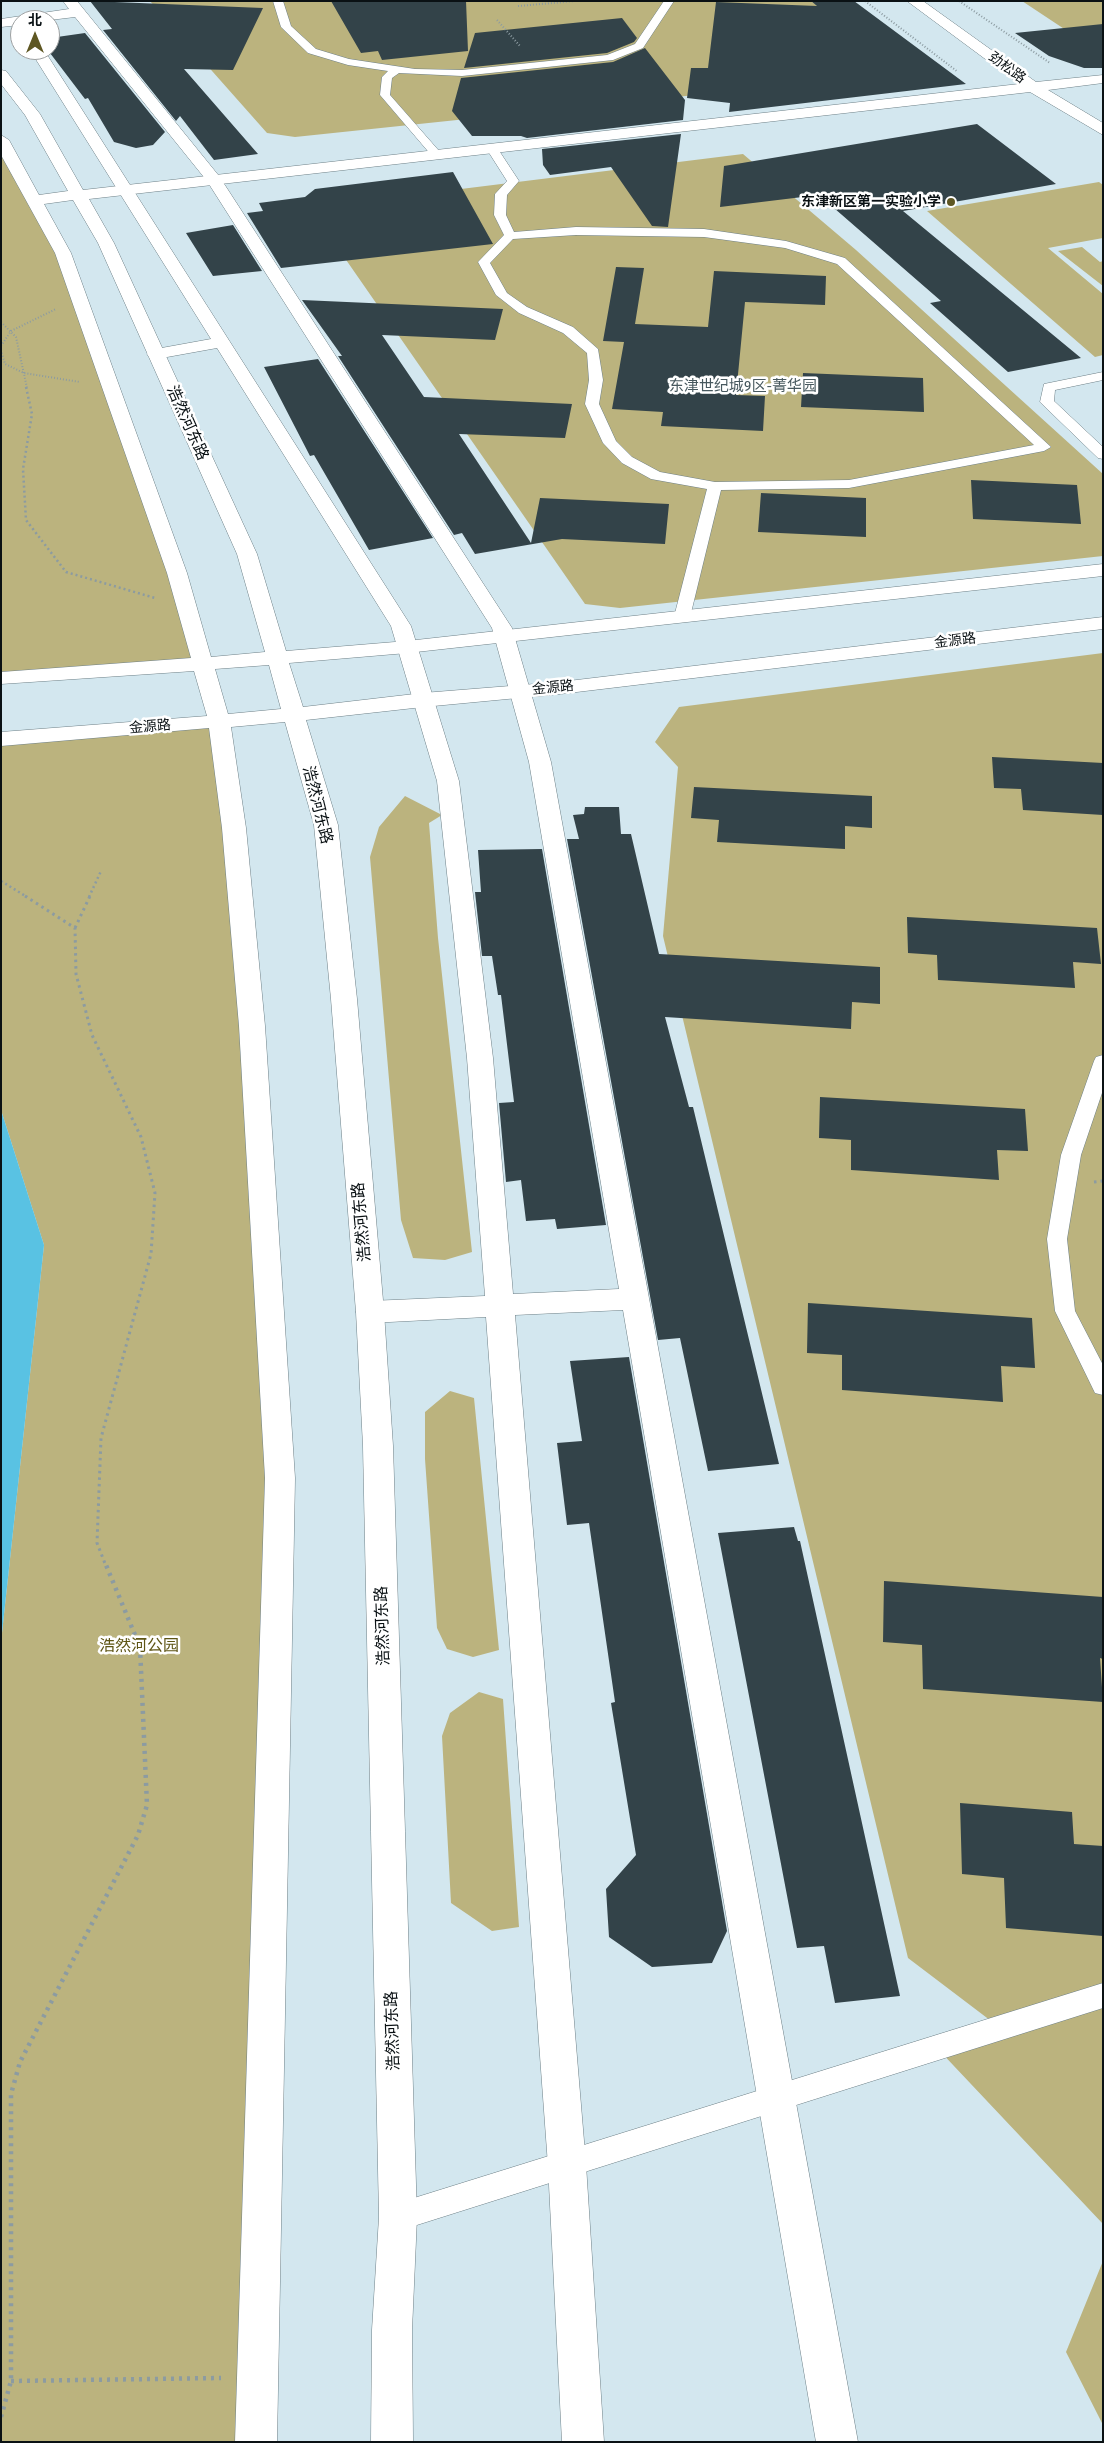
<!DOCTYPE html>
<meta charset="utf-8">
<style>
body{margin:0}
#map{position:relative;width:1104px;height:2443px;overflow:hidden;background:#d3e7ef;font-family:"Fira Sans Condensed","Noto Sans SC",sans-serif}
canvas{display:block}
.frame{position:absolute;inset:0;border:2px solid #0a1114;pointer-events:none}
.north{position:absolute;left:10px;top:10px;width:50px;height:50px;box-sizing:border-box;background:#fff;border:1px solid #9da0a1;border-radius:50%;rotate:0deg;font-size:14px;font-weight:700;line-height:20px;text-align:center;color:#0a1114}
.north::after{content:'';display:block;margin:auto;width:18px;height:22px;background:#5e5723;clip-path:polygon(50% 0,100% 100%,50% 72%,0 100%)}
</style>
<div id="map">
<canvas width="1104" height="2443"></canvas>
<div class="frame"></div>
<div class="north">北</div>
</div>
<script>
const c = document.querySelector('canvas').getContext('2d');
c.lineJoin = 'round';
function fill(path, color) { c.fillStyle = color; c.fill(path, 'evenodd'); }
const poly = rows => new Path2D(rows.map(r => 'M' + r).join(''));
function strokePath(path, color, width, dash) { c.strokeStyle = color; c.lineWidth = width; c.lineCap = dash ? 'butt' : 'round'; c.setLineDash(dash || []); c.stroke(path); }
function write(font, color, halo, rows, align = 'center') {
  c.font = font + ' "Fira Sans Condensed","Noto Sans SC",sans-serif'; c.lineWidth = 5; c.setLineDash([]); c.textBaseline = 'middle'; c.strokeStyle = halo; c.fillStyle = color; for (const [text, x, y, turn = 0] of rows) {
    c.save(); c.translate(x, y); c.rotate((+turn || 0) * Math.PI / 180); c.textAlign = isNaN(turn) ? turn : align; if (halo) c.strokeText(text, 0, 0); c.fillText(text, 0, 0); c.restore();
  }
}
fill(poly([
 [150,1,811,1,896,65,886,75,295,137,267,133],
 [1022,1,1103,1,1103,52,1099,52],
 [1,140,63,253,203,664,1,678],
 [743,154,856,250,1103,474,1103,556,620,608,585,604,317,218,332,205],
 [1099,182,1103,185,1103,238,1048,248,1103,294,1103,355,1095,357,927,211],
 [1082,247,1100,262,1103,261,1103,286,1058,251],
 [1103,653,1103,2224,937,2048,999,2027,908,1958,663,936,678,767,655,742,679,707],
 [219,721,276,1413,256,2442,1,2442,1,1642,44,1245,1,1110,1,739],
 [405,796,442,815,429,823,438,938,472,1252,445,1260,413,1258,401,1220,370,857,379,827],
 [450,1391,474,1398,499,1650,473,1657,447,1649,437,1628,425,1459,425,1412],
 [479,1692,503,1699,519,1927,492,1931,451,1903,442,1736,450,1713],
 [1103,2261,1103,2425,1066,2352]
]), '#bbb37e');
fill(poly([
 [1,1110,44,1245,1,1642]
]), '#59c2e3');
fill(poly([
 [90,1,263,8,233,70,184,69,258,154,214,160,180,116,176,121,103,30,112,29],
 [331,1,466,1,468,51,382,60,378,51,361,53],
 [811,1,854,1,966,84,729,112,730,103,687,98,691,68,708,68,716,2,817,6],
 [622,18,637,38,634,42,607,53,464,68,475,33],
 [1103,24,1103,68,1084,68,1049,56,1015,33],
 [85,33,165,132,153,145,136,148,114,142,88,98,85,99,50,53,50,38],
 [645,48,685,100,683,120,527,138,521,136,472,136,452,111,461,78,613,62],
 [977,124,1056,184,903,211,1081,358,1008,372,930,303,941,301,819,195,720,207,724,166],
 [681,134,668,227,652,226,611,167,550,175,543,165,542,149],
 [453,172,493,244,281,268,247,213,263,211,259,203,305,197,315,189],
 [233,225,262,271,213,276,186,233],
 [616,267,644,268,635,324,708,327,714,271,826,276,825,305,745,302,736,395,765,396,763,431,661,426,663,412,612,409,624,342,603,341],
 [302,300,503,309,495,340,382,335,424,397,572,404,565,438,459,434,531,543,540,498,669,504,665,544,562,539,475,554,462,533,454,535,338,356,342,356],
 [318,359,433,538,369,550,314,455,310,456,264,367],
 [803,373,923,378,924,412,801,407],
 [971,480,1077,485,1081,524,973,519],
 [761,493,866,498,866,537,758,532],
 [992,757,1103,763,1103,815,1023,810,1021,789,994,788],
 [694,787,872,796,872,828,845,826,845,849,717,842,719,820,691,818],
 [585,807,619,807,621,834,631,834,659,954,880,967,880,1004,852,1002,851,1029,665,1017,689,1107,693,1107,779,1464,708,1471,680,1338,658,1340,567,839,579,839,573,815,584,814],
 [542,849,606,1225,557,1229,555,1219,526,1221,521,1180,506,1182,499,1103,514,1102,501,995,498,995,492,956,482,956,475,892,481,892,478,850],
 [907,917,1097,928,1101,964,1073,962,1075,988,938,980,937,955,908,953],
 [820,1097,1025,1109,1028,1151,997,1150,999,1180,851,1170,851,1140,819,1138],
 [808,1303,1032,1318,1035,1368,1001,1366,1003,1402,842,1390,842,1355,807,1353],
 [629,1357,727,1931,712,1963,652,1967,609,1937,606,1889,636,1855,611,1703,615,1702,589,1523,567,1525,557,1443,582,1441,570,1361],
 [794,1527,798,1541,800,1541,900,1996,835,2003,824,1946,797,1948,718,1533],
 [884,1581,1103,1597,1103,1659,1100,1658,1103,1702,923,1689,922,1645,883,1642],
 [960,1803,1072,1812,1074,1844,1103,1846,1103,1936,1006,1928,1004,1878,962,1874]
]), '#334349');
const lane = poly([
 [273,1,283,1,291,26,316,49,349,59,415,69,462,70,607,55,635,44,664,1,674,1,643,48,613,60,462,76,399,73,392,78,390,95,440,152,440,156,436,157,432,156,380,95,382,77,388,71,348,65,308,53,281,27,273,1],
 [492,145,496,146,519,181,507,195,506,215,514,232,576,227,704,229,786,241,845,258,1051,447,1044,451,849,488,721,490,690,617,682,622,677,620,674,617,707,489,651,479,622,463,603,443,585,404,589,380,587,353,563,333,519,313,496,295,478,262,504,235,494,215,495,194,507,181,486,148,492,145],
 [576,235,704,237,785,248,837,264,1034,445,849,480,715,482,660,472,632,457,616,441,599,404,603,380,598,349,573,327,527,307,507,293,490,263,513,239,576,235],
 [1103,372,1103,380,1055,390,1054,401,1103,447,1103,459,1098,458,1040,402,1044,384,1103,372],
 [1103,1055,1103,1090,1081,1155,1067,1239,1075,1311,1103,1365,1103,1395,1095,1393,1055,1311,1047,1239,1061,1155,1094,1061,1096,1057,1103,1055],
 [1103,1983,1103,2008,398,2231,388,2227,384,2217,388,2207,398,2203,1103,1983]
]);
const street = poly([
 [63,1,77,1,219,176,512,628,551,762,858,2442,816,2442,623,1310,515,1315,586,2165,604,2442,562,2442,548,2165,486,1317,370,1323,360,1320,356,1312,360,1304,370,1301,485,1296,467,1058,437,781,391,626,217,348,156,359,150,358,147,354,150,350,156,349,211,339,30,50,44,50,411,626,459,781,493,1058,513,1294,619,1289,529,762,492,628,207,181,75,17,50,20,20,20,20,25,1,27,1,19,69,9,63,1]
]);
const secondary = poly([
 [907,1,923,1,1036,82,1103,75,1103,83,1048,90,1103,123,1103,135,1030,92,89,199,114,243,257,554,286,651,407,641,1103,564,1103,576,407,653,289,663,303,707,423,693,560,682,1103,617,1103,629,560,694,423,707,306,720,338,825,357,999,384,1312,393,1446,417,2217,412,2330,413,2442,371,2442,372,2330,379,2217,363,1446,356,1312,331,999,314,825,285,722,231,727,246,828,265,1026,295,1478,277,2442,235,2442,265,1478,239,1026,222,828,209,728,1,746,1,732,207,716,194,671,1,684,1,672,191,658,167,573,55,253,1,155,1,135,9,140,39,195,68,191,25,115,1,84,1,70,6,71,40,114,83,190,1019,84,907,1],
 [73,200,98,243,237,554,265,652,211,657,187,573,71,253,44,204,73,200],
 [269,665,281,709,228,714,215,669,269,665]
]);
strokePath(lane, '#6e8087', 1);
strokePath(street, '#6e8087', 1);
strokePath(secondary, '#6e8087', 1);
strokePath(poly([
 [865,1,958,72],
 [959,1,1050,63],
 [518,6,576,1],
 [497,20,520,46],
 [1,322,16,337,27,388],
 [1,346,11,331,56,309],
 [1,350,5,364,24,373,80,382]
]), '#8c9ba1', 2, [1, 2]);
strokePath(poly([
 [26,387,32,414,23,469,26,520,66,572,155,598],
 [1,881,27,897],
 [89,897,101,871]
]), '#8c9ba1', 2.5, [2, 3]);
strokePath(poly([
 [25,896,75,928,76,974,92,1035,141,1137,155,1193,151,1254,101,1438,97,1543,106,1566],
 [75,928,90,896],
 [1094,1182,1103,1181]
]), '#8c9ba1', 3, [2.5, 4]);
strokePath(poly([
 [11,2381,221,2378],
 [1,2417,11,2381,11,2094,20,2062,138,1835,147,1805,140,1647,106,1565]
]), '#8c9ba1', 4.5, [3, 5]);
fill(lane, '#fff');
fill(street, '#fff');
fill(secondary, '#fff');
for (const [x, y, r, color] of [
 [951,202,5,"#5e5723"]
]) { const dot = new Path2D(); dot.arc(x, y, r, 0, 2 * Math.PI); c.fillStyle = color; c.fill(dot); strokePath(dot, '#fff', 2); }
write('14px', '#0a1114', '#fff', [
 ["劲松路",1007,68,36],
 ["金源路",955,641,-7],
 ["金源路",553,688,-6],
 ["金源路",150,727,-5]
]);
write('bold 14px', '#0a1114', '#fff', [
 ["东津新区第一实验小学",941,202]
], 'right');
write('15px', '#47585e', '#fff', [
 ["东津世纪城9区-菁华园",743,387]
]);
write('16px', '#0a1114', '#fff', [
 ["浩然河东路",187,423,66],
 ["浩然河东路",317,805,76],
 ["浩然河东路",362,1222,-95],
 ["浩然河东路",383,1626,-92],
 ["浩然河东路",393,2031,-92]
]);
write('16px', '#5e5515', '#fff', [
 ["浩然河公园",139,1647]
]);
</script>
